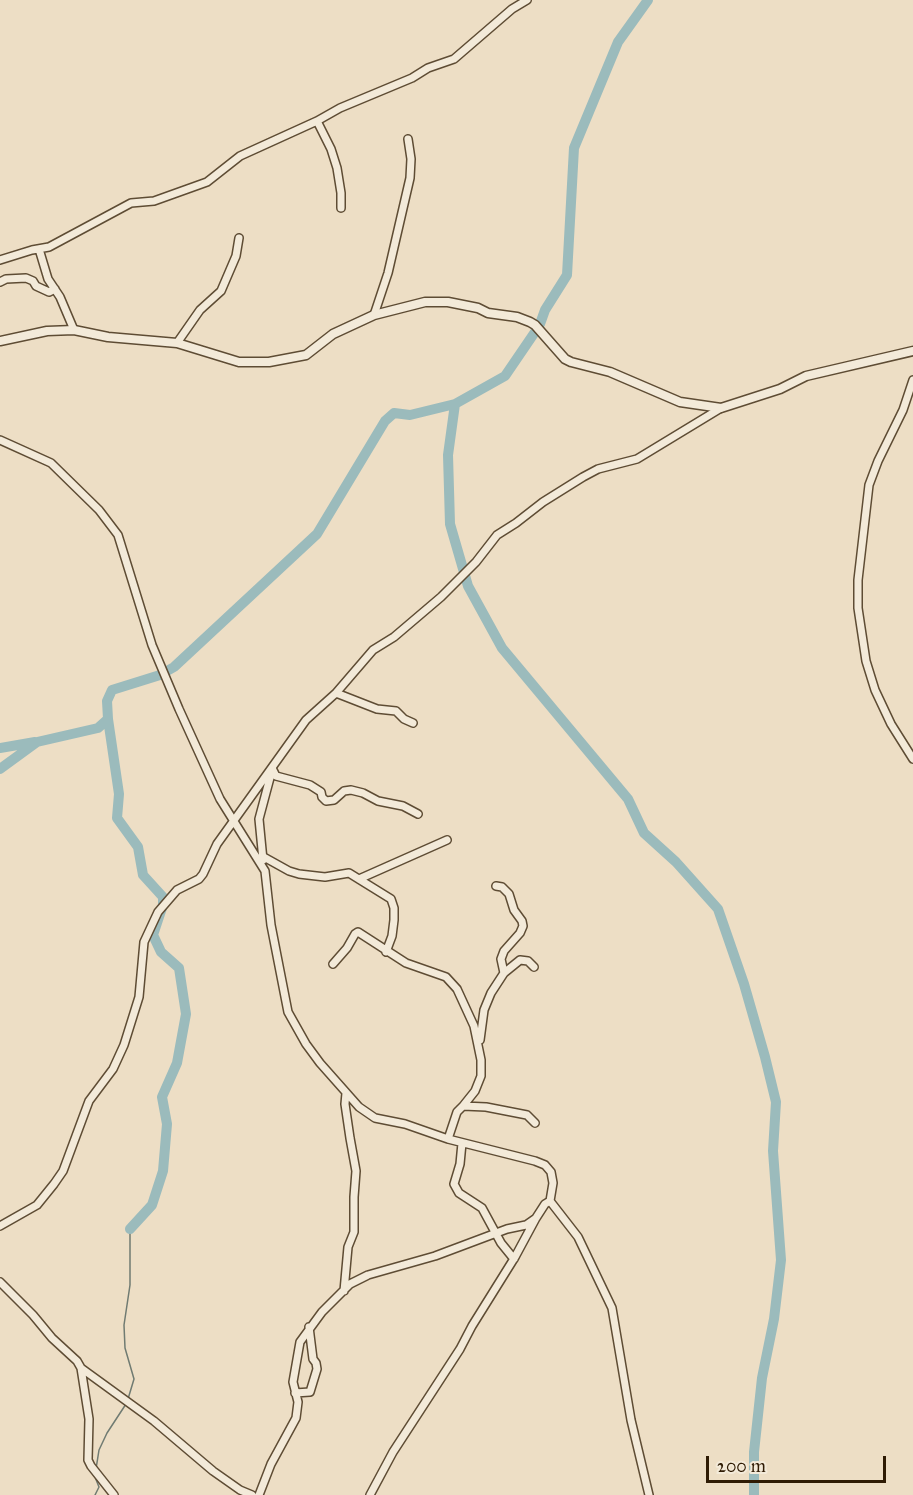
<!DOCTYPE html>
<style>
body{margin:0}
#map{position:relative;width:913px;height:1495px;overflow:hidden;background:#eddec5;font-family:"IM FELL Great Primer",serif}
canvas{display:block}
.scale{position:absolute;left:706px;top:1456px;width:180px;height:27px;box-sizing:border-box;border:3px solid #2f1b04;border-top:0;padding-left:8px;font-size:18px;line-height:21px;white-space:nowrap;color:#2f1b04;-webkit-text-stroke:4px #f3ead9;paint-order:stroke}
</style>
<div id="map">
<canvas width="913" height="1495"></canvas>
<div class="scale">200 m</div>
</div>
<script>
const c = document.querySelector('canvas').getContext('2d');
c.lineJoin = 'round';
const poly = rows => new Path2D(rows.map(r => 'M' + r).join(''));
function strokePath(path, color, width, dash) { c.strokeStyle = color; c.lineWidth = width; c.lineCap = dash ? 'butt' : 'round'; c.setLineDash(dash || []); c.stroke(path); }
strokePath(poly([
 [128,1399,134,1379,125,1348,124,1325,130,1285,130,1229],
 [96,1469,99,1450,107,1433,126,1404],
 [95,1477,99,1487,95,1495]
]), '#707b72', 1.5);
strokePath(poly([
 [540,324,545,310,567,275,574,148,618,42,648,0],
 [455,404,448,455,450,524,468,586,502,648,628,799,644,833,676,862,718,909,744,984,765,1057,776,1102,773,1151,781,1260,774,1319,762,1378,754,1452,754,1495],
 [108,719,119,794,117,818,138,847,143,875,163,897,163,905,153,935,161,952,179,968,186,1014,177,1063,162,1097,167,1124,163,1171,152,1205,130,1229],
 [0,748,35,742],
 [0,769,37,742,98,728,108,719,107,701,112,690,160,675,174,667,317,534,385,421,394,413,410,415,455,404,505,376,535,332]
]), '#9bbbbc', 10);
const minor = poly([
 [317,121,331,149,337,168,341,193,341,208],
 [39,249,48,279,60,297,74,330],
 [0,260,32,250,49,247,131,203,154,201,207,182,240,156,317,121,340,108,412,78,428,68,454,59,512,9,527,0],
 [0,282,6,279,26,278,33,281,36,286,49,292,55,289],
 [374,315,388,273,410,178,411,159,408,139],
 [177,343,200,310,221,291,236,256,239,238],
 [913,380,903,410,878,461,869,485,858,580,858,608,866,661,875,690,891,724,913,759],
 [0,440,51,463,99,510,118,535,152,645,179,709,220,799,265,871,271,925,288,1012,306,1044,320,1063,359,1107,375,1118,405,1124,448,1139,535,1161,545,1165,551,1172,553,1183,550,1201,578,1237,612,1308,631,1420,649,1495],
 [336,693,377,709,396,711,404,719,413,723],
 [272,768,276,776,310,785,321,792,322,797,326,801,334,800,344,791,351,790,363,793,378,801,403,806,418,814],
 [262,856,289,871,299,874,325,877,349,873,391,899,394,908,394,920,392,936,386,952],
 [263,860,259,819,271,774],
 [359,879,447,840],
 [496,886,502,887,509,894,514,910,522,921,523,926,520,933,504,951,501,959,504,973],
 [333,964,347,948,355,934,358,932,406,963,446,977,457,989,474,1026,481,1060,481,1076,475,1091,463,1106],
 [480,1040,484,1010,491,993,504,973,520,960,528,961,534,967],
 [448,1139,457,1112,463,1106,486,1107,527,1115,535,1123],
 [462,1143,460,1164,454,1184,459,1193,482,1208,501,1243,514,1259],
 [0,1226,37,1205,54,1184,63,1171,89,1101,113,1069,124,1045,139,997,144,942,158,912,177,890,199,879,203,874,217,844,306,720,336,693,373,650,394,637,441,597,476,562,497,535,516,523,543,502,583,477,598,469,637,459,721,408],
 [0,1282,33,1315,52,1338,77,1361,81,1368,154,1421,213,1471,240,1490,252,1495],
 [344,1291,348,1247,354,1232,354,1197,356,1171,350,1138,345,1104,346,1093],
 [81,1368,89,1419,88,1460,91,1466,114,1495],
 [295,1393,310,1392,317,1369,316,1363,313,1359,309,1327],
 [259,1495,271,1464,296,1418,298,1402,293,1382,300,1342,322,1312,350,1284,368,1275,435,1256,507,1229,526,1225,536,1218],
 [370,1495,393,1452,460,1349,472,1326,515,1257,536,1218,545,1204,550,1201]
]);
const tertiary = poly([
 [0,341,47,331,74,330,108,337,177,343,239,362,269,362,306,355,333,334,374,315,425,302,448,302,478,308,488,313,517,317,530,322,535,325,565,359,571,362,610,372,680,402,721,408,780,389,806,376,913,351]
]);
strokePath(minor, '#5e4c34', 10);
strokePath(tertiary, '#5e4c34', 11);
strokePath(minor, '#f3ead9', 7);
strokePath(tertiary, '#f3ead9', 8);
</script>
